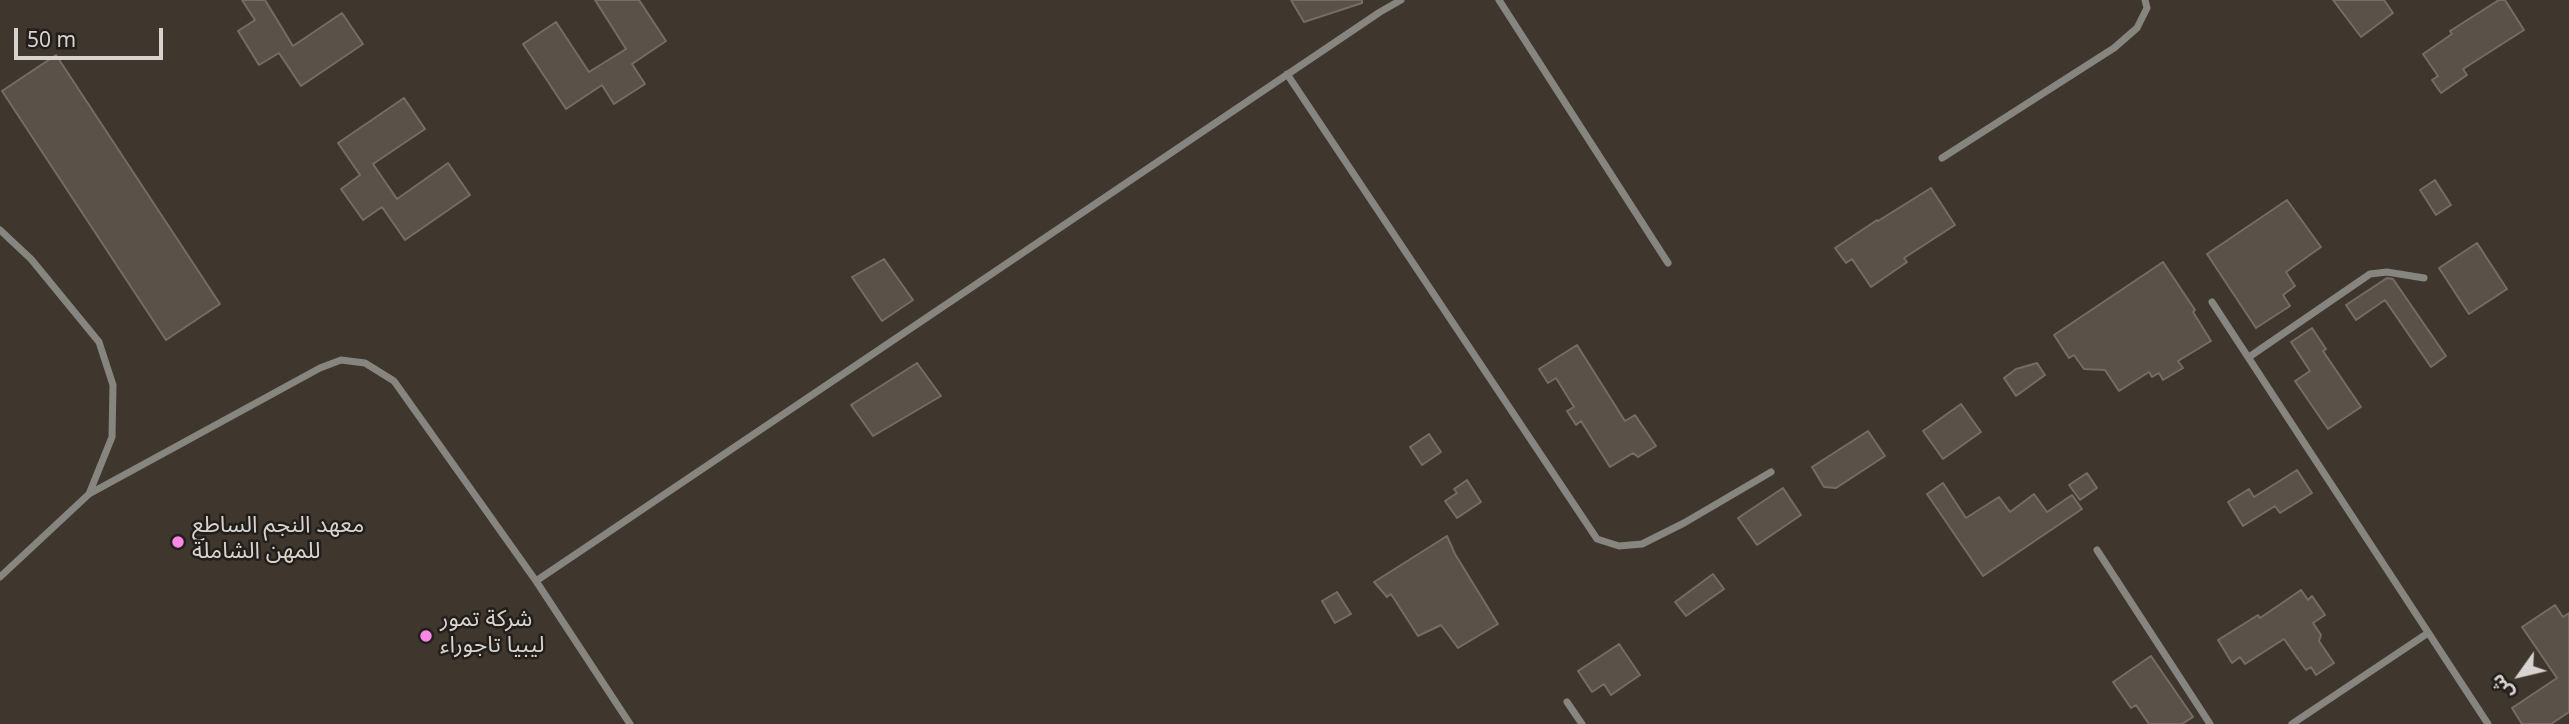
<!DOCTYPE html>
<meta charset="utf-8">
<style>
body{margin:0}
#map{position:relative;width:2569px;height:724px;overflow:hidden;background:#3f362d;font-family:Georgia,"Noto Sans Arabic",serif}
canvas{display:block}
.north{position:absolute;left:2485px;top:640px;width:70px;height:70px;-webkit-text-stroke:5px #221e1a;paint-order:stroke;rotate:236deg;font-size:19px;font-weight:700;line-height:28px;text-align:center;color:#d8d3ce}
.north::after{content:'';display:block;margin:auto;width:24px;height:32px;background:#d8d3ce;clip-path:polygon(50% 0,100% 100%,50% 72%,0 100%)}
.scale{position:absolute;left:14px;top:28px;width:149px;height:32px;box-sizing:border-box;border:4px solid #d8d3ce;border-top:0;padding-left:9px;font-size:21px;line-height:24px;white-space:nowrap;color:#d8d3ce;-webkit-text-stroke:5px #221e1a;paint-order:stroke}
</style>
<div id="map">
<canvas width="2569" height="724"></canvas>
<div class="north">ش</div>
<div class="scale">50 m</div>
</div>
<script>
const c = document.querySelector('canvas').getContext('2d');
c.lineJoin = 'round';
function fill(path, color) { c.fillStyle = color; c.fill(path, 'evenodd'); }
const poly = rows => new Path2D(rows.map(r => 'M' + r).join(''));
function strokePath(path, color, width, dash) { c.strokeStyle = color; c.lineWidth = width; c.lineCap = dash ? 'butt' : 'round'; c.setLineDash(dash || []); c.stroke(path); }
function write(font, color, halo, rows, align = 'center') {
  c.font = font + ' Georgia,"Noto Sans Arabic",serif'; c.lineWidth = 5; c.setLineDash([]); c.textBaseline = 'middle'; c.strokeStyle = halo; c.fillStyle = color; for (const [text, x, y, turn = 0] of rows) {
    c.save(); c.translate(x, y); c.rotate((+turn || 0) * Math.PI / 180); c.textAlign = isNaN(turn) ? turn : align; if (halo) c.strokeText(text, 0, 0); c.fillText(text, 0, 0); c.restore();
  }
}
const building = poly([
 [242,0,265,0,293,46,342,13,363,44,301,86,279,53,259,65,238,31,255,20,242,0],
 [595,0,639,0,666,41,632,64,645,84,614,104,602,85,566,109,523,44,556,22,589,72,626,49,595,0],
 [1291,0,1362,0,1362,3,1304,22,1291,0],
 [2333,0,2384,0,2393,13,2361,37,2333,0],
 [2499,0,2505,0,2524,30,2463,69,2467,75,2441,93,2432,80,2438,76,2423,54,2452,34,2450,31,2499,0],
 [56,55,220,304,166,340,2,91,56,55],
 [404,98,425,129,373,164,397,199,448,163,470,195,405,240,382,207,363,220,341,189,360,175,338,143,404,98],
 [2435,180,2451,205,2436,215,2420,190,2435,180],
 [1931,188,1955,225,1904,258,1907,262,1871,287,1852,259,1846,263,1835,248,1877,220,1878,221,1931,188],
 [2287,200,2321,247,2286,272,2295,286,2283,295,2290,306,2256,328,2207,254,2287,200],
 [2477,243,2507,289,2469,314,2439,268,2477,243],
 [884,259,913,300,882,321,852,277,884,259],
 [2163,262,2195,310,2193,312,2211,341,2178,361,2183,368,2163,380,2159,373,2152,377,2149,372,2119,391,2105,370,2084,369,2074,355,2069,358,2054,335,2163,262],
 [2387,278,2393,279,2446,356,2431,367,2385,300,2356,320,2346,305,2387,278],
 [2312,328,2326,349,2323,351,2361,407,2328,429,2295,381,2310,371,2291,342,2312,328],
 [1577,345,1625,421,1635,415,1656,446,1638,457,1633,453,1610,467,1581,421,1576,425,1567,411,1574,407,1556,378,1548,383,1539,369,1577,345],
 [917,363,941,396,873,436,851,405,917,363],
 [2037,363,2045,375,2016,396,2004,378,2016,369,2037,363],
 [1961,404,1981,432,1943,459,1923,431,1961,404],
 [1868,431,1885,456,1836,488,1824,487,1812,467,1868,431],
 [1429,434,1441,452,1422,465,1410,447,1429,434],
 [2297,470,2312,493,2280,513,2275,506,2243,526,2228,502,2249,489,2254,497,2297,470],
 [2087,473,2097,488,2080,500,2069,485,2087,473],
 [1467,480,1481,502,1457,518,1445,501,1457,493,1454,489,1467,480],
 [1943,483,1966,518,1999,497,2010,512,2034,494,2047,512,2072,495,2082,509,1983,576,1927,494,1943,483],
 [1783,488,1801,515,1757,545,1738,518,1783,488],
 [1447,536,1455,554,1498,624,1458,648,1441,625,1418,636,1391,594,1387,597,1374,582,1447,536],
 [1713,574,1724,589,1686,616,1675,602,1713,574],
 [2301,590,2308,600,2312,596,2325,615,2313,623,2321,635,2319,641,2334,663,2316,675,2311,667,2306,670,2284,639,2245,664,2240,657,2232,663,2218,640,2258,615,2260,618,2301,590],
 [1337,592,1351,614,1335,623,1322,601,1337,592],
 [2555,605,2563,617,2569,613,2569,712,2551,724,2522,724,2512,708,2557,678,2522,627,2555,605],
 [1619,644,1640,675,1611,695,1604,684,1592,692,1578,671,1619,644],
 [2151,656,2193,717,2182,724,2149,724,2136,705,2131,708,2113,682,2151,656]
]);
fill(building, '#5a5148');
strokePath(building, '#766c63', 2);
strokePath(poly([
 [1499,0,1668,263],
 [1287,74,1597,539,1619,546,1642,544,1684,523,1771,472],
 [1942,158,2114,48,2137,28,2147,8,2145,0],
 [0,230,31,259,99,342,113,385,112,437,89,494,0,577],
 [2212,302,2488,724],
 [2249,357,2370,274,2387,272,2424,278],
 [89,494,320,368,341,360,365,363,394,381,536,581,630,724],
 [2097,550,2210,724],
 [536,581,1380,12,1401,0],
 [1567,702,1582,724],
 [2292,724,2428,633]
]), '#87857f', 7);
for (const [x, y, r, color] of [
 [178,542,7,"#fb87e6"],
 [426,636,7,"#fb87e6"]
]) { const dot = new Path2D(); dot.arc(x, y, r, 0, 2 * Math.PI); c.fillStyle = color; c.fill(dot); strokePath(dot, '#221e1a', 2.5); }
write('23px', '#d8d3ce', '#221e1a', [
 ["معهد النجم الساطع",192,529],
 ["للمهن الشاملة",192,555],
 ["شركة تمور",440,623],
 ["ليبيا تاجوراء",440,649]
], 'left');
</script>
